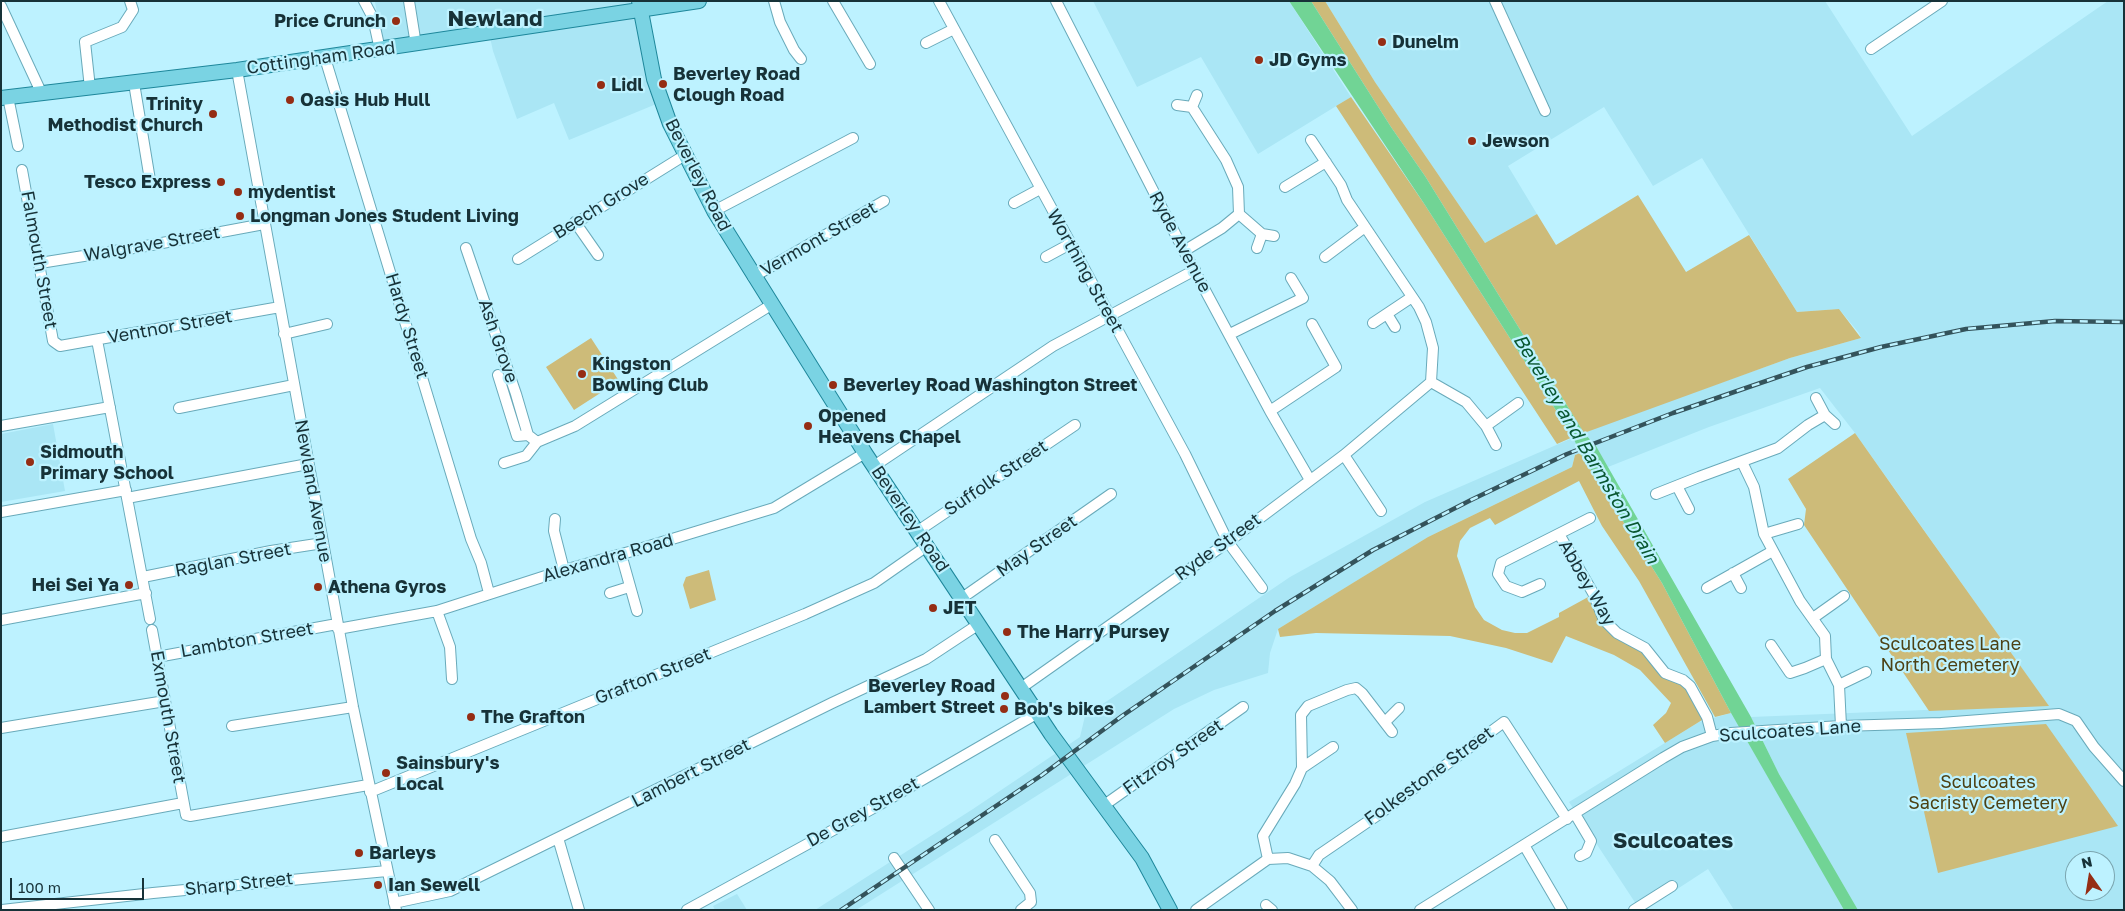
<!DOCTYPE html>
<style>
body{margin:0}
#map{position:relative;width:2125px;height:911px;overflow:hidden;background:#bdf2ff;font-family:"Golos Text",sans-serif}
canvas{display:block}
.frame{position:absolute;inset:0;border:2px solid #173238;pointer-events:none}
.north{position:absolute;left:2065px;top:851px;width:50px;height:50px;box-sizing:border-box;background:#bdf2ff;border:1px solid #7ba5af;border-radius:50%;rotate:347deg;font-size:14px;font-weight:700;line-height:20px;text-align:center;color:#173238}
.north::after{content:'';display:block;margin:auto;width:18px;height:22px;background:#952d14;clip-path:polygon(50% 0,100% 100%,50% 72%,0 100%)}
.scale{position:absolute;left:10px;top:878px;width:134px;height:22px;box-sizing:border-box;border:2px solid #173238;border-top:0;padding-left:6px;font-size:15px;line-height:18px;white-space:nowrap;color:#173238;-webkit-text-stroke:4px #bdf2ff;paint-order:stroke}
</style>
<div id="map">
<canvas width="2125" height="911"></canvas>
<div class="frame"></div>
<div class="north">N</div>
<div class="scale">100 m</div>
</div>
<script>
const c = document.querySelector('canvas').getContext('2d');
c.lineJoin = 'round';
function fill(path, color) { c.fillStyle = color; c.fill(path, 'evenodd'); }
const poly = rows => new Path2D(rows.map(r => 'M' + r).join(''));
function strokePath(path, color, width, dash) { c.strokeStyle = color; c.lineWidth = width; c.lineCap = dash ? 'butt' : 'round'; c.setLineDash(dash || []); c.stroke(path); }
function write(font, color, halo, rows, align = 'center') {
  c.font = font + ' "Golos Text",sans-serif'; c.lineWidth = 4.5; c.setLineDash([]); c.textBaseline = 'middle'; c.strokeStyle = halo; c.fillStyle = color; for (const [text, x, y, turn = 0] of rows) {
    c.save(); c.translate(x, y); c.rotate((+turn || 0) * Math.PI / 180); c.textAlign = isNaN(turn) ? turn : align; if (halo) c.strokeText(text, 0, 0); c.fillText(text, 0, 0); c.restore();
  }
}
fill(poly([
 [382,1,644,1,666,100,569,140,554,103,517,119,493,51,488,28,382,41,375,2],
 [1093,1,1289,1,1351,97,1258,154,1201,57,1137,87],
 [1325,1,1825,1,1912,136,2108,1,2124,1,2124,910,1858,910,1811,830,1779,774,1751,717,2048,705,1855,433,1820,388,1709,427,1608,467,1596,447,1575,455,1572,467,1428,537,1278,629,1270,653,1268,673,1214,690,1174,709,856,910,815,910,973,809,1080,737,1085,716,1290,577,1425,502,1600,426,1790,358,1861,338,1859,333,1839,309,1797,312,1702,158,1653,186,1604,107,1508,166,1537,214,1485,243,1375,82],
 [2075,861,2105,861,2105,891,2075,891],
 [53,424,65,491,1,502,1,434],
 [1731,713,1802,835,1844,910,1734,910,1708,869,1645,910,1640,910,1569,802,1699,722],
 [737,894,747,910,715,910,713,906]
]), '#aae6f5');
fill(poly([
 [1311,1,1325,1,1375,82,1485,243,1537,214,1556,245,1638,195,1686,272,1749,235,1797,312,1839,309,1861,338,1790,358,1584,433,1425,176,1391,127],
 [1351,97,1425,205,1573,437,1557,444,1336,106],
 [591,338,619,381,574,410,546,367],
 [1855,433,1898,494,2049,706,1929,711,1804,525,1806,509,1788,479],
 [1580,453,1662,583,1731,713,1715,717,1639,581,1602,526,1579,481,1495,525,1490,518,1470,528,1460,541,1457,556,1475,607,1484,620,1502,630,1515,633,1527,633,1559,617,1559,613,1590,596,1608,629,1636,643,1680,679,1707,717,1665,743,1653,725,1666,713,1671,703,1640,670,1614,655,1566,636,1552,663,1506,648,1450,636,1316,633,1280,637,1278,629,1356,581,1428,537,1572,467,1575,455],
 [709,570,716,600,690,609,683,585,686,577],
 [2046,724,2118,826,1938,873,1906,733]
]), '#cdbb79');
fill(poly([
 [1289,1,1311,1,1391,127,1425,176,1584,433,1596,446,1751,717,1779,774,1858,910,1844,910,1731,713,1662,583,1580,453,1573,437,1425,205]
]), '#71d495');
const minor = poly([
 [364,1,373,18,380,50],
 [409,1,416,45],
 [774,1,780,22,794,50,801,59],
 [833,1,870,64],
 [939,1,1185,454,1228,542,1262,588],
 [1056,1,1184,251,1270,411,1310,480],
 [1495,1,1545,111],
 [1,6,41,92],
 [926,43,954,29],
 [1871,49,1942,1],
 [325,58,471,539,481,563,489,593],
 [237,70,353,707,396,910],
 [134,83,150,180],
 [90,88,85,42,122,27,133,10,130,1],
 [8,97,18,146],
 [1177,105,1192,107,1197,95],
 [22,170,53,341,60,346,280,307],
 [1285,187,1326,162],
 [1014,203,1040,189],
 [714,211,853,138],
 [1239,214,1262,234],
 [575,222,598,255],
 [466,248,516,394,528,435,537,442,575,426,771,305],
 [1257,248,1262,234,1274,236],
 [1184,251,1222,228,1239,214,1238,187,1226,160,1192,107],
 [1046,257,1070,244],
 [1325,257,1365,227],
 [518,259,685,155],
 [40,263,146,246,264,224],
 [753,277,884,201],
 [1387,314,1395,327],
 [1373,323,1412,297],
 [284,334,327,324],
 [1230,334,1303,298,1291,278],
 [97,340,150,619],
 [498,375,517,436,528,435],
 [1431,382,1466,402,1486,426,1518,403],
 [1816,398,1825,415,1835,424],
 [179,408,294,385],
 [1270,411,1336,367,1312,324],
 [1,426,110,407],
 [1486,426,1496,445],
 [1344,455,1381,511],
 [1742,462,1754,487,1764,534,1800,601,1825,636,1826,659],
 [504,463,526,456,537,442],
 [874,466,1053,346,1195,270],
 [1677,486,1689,509],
 [1656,494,1699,477,1778,448,1808,425,1825,415],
 [127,498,308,464],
 [1,512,126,490],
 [555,519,554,531,564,570],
 [918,531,1075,425],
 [1559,534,1593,593,1604,620,1617,633,1645,648,1665,673,1683,680,1690,686,1707,717,1712,736],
 [1764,534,1798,524],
 [621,554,637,611],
 [1733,573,1741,588],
 [143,577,271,551,323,543],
 [1540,584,1522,592,1506,586,1498,574,1501,563,1590,518],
 [1707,588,1771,552],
 [610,593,629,587],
 [962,598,1111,494],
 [437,611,450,647,452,679],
 [1813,618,1844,596],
 [1,620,146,593],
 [338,629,437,611,564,570,636,550,774,508,865,453],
 [152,630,186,815,190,816,368,785],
 [1771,645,1790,673,1805,668,1826,659,1839,685,1841,726],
 [157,657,337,624],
 [1839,685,1866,672],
 [1021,688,1228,542,1344,455,1431,382,1433,348,1426,322,1419,307,1347,200,1341,185,1311,140],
 [1385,722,1399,708],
 [232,726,353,707],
 [1,728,165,701],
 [1302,768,1333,747],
 [370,792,805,614,874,583,927,546],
 [1103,806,1243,707],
 [1575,814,1591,841,1586,853,1580,856],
 [1,837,183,803],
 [558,838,579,910],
 [995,840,1030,893,1031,902,1021,910],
 [1524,845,1562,910],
 [894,858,929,910],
 [1268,859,1263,836,1295,784,1302,768,1301,715,1308,706,1347,690,1356,688,1362,693,1392,732],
 [1312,866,1319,855,1382,812,1504,722,1567,819],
 [394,903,450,891,832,703,926,659,979,624],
 [1266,905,1272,910],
 [2,910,153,893,387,871],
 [687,910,877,806,1038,713],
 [1196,910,1268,859,1288,858,1312,866,1330,881,1352,910],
 [1420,910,1663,758,1682,747,1712,736,1731,733,1841,726,1941,723,2059,714,2076,721,2094,747,2124,781],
 [1634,910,1672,886]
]);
const major = poly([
 [639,1,654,79,670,124,714,211,865,453,1051,734,1142,858,1170,910],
 [1,98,237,70,699,1]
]);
strokePath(minor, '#69aaba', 12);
strokePath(major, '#1e879b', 16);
strokePath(minor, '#fff', 10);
strokePath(major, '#7ad3e3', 14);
const rail = poly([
 [841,910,1042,775,1122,716,1275,611,1373,550,1471,500,1567,454,1673,413,1807,367,1881,347,1966,329,2055,321,2124,322]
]);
strokePath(rail, '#34535b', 4.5);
strokePath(rail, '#bdf2ff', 2.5, [8]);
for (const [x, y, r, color] of [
 [396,21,5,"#952d14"],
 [1382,42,5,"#952d14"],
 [1259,60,5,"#952d14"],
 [663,84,5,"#952d14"],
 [601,85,5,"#952d14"],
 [290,100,5,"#952d14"],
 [213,114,5,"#952d14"],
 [1472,141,5,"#952d14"],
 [221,182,5,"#952d14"],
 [238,192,5,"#952d14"],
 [240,216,5,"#952d14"],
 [582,374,5,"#952d14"],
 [833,385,5,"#952d14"],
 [808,426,5,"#952d14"],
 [30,462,5,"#952d14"],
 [129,585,5,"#952d14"],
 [318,587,5,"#952d14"],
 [933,608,5,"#952d14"],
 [1007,632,5,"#952d14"],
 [1005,696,5,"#952d14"],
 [1004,709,5,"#952d14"],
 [471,717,5,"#952d14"],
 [386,773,5,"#952d14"],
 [359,853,5,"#952d14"],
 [378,885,5,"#952d14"]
]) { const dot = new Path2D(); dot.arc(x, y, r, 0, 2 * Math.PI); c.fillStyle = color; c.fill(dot); strokePath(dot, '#bdf2ff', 2); }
write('bold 18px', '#173238', '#bdf2ff', [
 ["Price Crunch",386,21,"right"],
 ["Dunelm",1392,42],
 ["JD Gyms",1269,60],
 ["Beverley Road",673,74],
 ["Clough Road",673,95],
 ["Lidl",611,85],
 ["Oasis Hub Hull",300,100],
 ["Trinity",203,104,"right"],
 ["Methodist Church",203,125,"right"],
 ["Jewson",1482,141],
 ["Tesco Express",211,182,"right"],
 ["mydentist",248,192],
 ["Longman Jones Student Living",250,216],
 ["Kingston",592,364],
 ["Bowling Club",592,385],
 ["Beverley Road Washington Street",843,385],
 ["Opened",818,416],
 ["Heavens Chapel",818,437],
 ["Sidmouth",40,452],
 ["Primary School",40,473],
 ["Hei Sei Ya",119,585,"right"],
 ["Athena Gyros",328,587],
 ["JET",943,608],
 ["The Harry Pursey",1017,632],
 ["Beverley Road",995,686,"right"],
 ["Lambert Street",995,707,"right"],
 ["Bob's bikes",1014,709],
 ["The Grafton",481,717],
 ["Sainsbury's",396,763],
 ["Local",396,784],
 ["Barleys",369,853],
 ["Ian Sewell",388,885]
], 'left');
write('18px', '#173238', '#bdf2ff', [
 ["Cottingham Road",321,58,-8],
 ["Beverley Road",698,175,63],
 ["Beech Grove",601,206,-32],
 ["Vermont Street",819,239,-30],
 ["Ryde Avenue",1180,242,62],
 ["Walgrave Street",152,244,-10],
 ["Falmouth Street",39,260,80],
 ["Worthing Street",1085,271,61],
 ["Hardy Street",407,326,73],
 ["Ventnor Street",170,327,-10],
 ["Ash Grove",498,341,71],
 ["Suffolk Street",996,478,-34],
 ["Newland Avenue",313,491,80],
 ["Beverley Road",910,519,56],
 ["May Street",1037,546,-35],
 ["Ryde Street",1218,547,-36],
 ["Alexandra Road",608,558,-16],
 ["Raglan Street",233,560,-11],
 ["Abbey Way",1587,583,60],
 ["Lambton Street",247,640,-10],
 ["Grafton Street",653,676,-22],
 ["Exmouth Street",168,717,80],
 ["Sculcoates Lane",1790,731,-4],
 ["Fitzroy Street",1173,757,-35],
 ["Lambert Street",691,773,-27],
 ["Folkestone Street",1429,776,-36],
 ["De Grey Street",863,812,-29],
 ["Sharp Street",239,884,-6]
]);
write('18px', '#4d4114', '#bdf2ff', [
 ["Sculcoates Lane",1950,644],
 ["North Cemetery",1950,665],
 ["Sculcoates",1988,782],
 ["Sacristy Cemetery",1988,803]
]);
write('italic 19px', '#095730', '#bdf2ff', [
 ["Beverley and Barmston Drain",1586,449,59]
]);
write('bold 22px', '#173238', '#bdf2ff', [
 ["Newland",495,19],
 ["Sculcoates",1673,841]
]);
</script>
